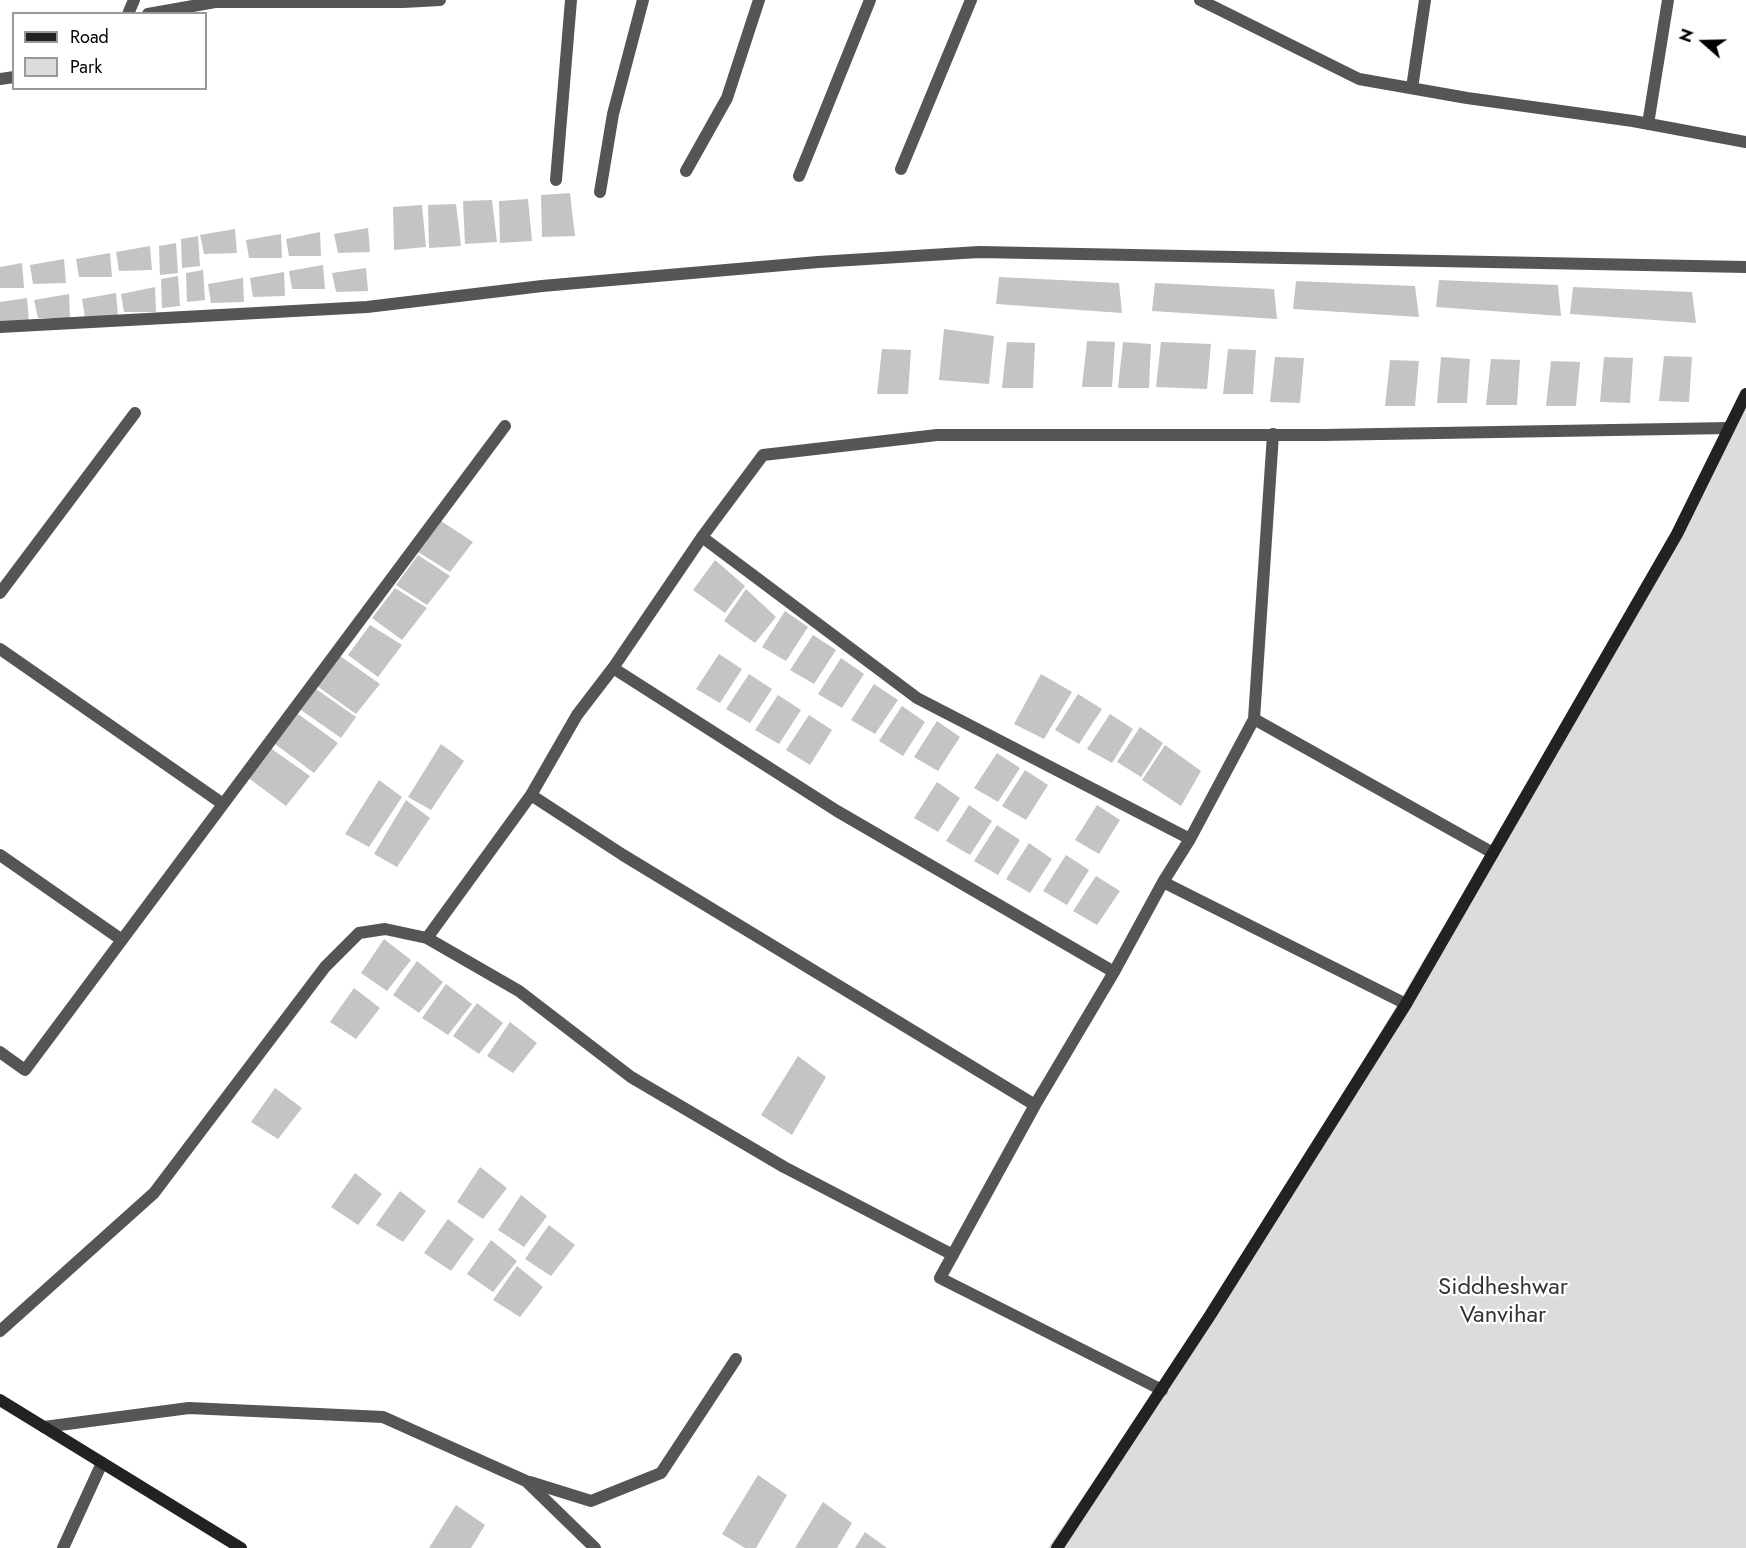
<!DOCTYPE html>
<style>
body{margin:0}
#map{position:relative;width:1746px;height:1548px;overflow:hidden;background:#fff;font-family:Jost,sans-serif}
canvas{display:block}
.legend{position:absolute;left:12px;top:12px;width:195px;height:78px;box-sizing:border-box;background:#fff;border:2px solid #999;margin:0;padding:8px 10px;list-style:none;font-size:18px;color:#000}
.legend li{display:flex;align-items:center;gap:12px;height:30px}
.legend b{width:30px;border:2px solid #999}
.north{position:absolute;left:1674px;top:12px;width:60px;height:60px;-webkit-text-stroke:4px #fff;paint-order:stroke;rotate:290deg;font-size:16px;font-weight:700;line-height:24px;text-align:center;color:#000}
.north::after{content:'';display:block;margin:auto;width:21px;height:27px;background:#000;clip-path:polygon(50% 0,100% 100%,50% 72%,0 100%)}
</style>
<div id="map">
<canvas width="1746" height="1548"></canvas>
<ul class="legend">
<li><b style="height:8px;background:#222"></b>Road</li>
<li><b style="height:16px;background:#dcdcdc"></b>Park</li>
</ul>
<div class="north">N</div>
</div>
<script>
const c = document.querySelector('canvas').getContext('2d');
c.lineJoin = 'round';
function fill(path, color) { c.fillStyle = color; c.fill(path, 'evenodd'); }
const poly = rows => new Path2D(rows.map(r => 'M' + r).join(''));
function strokePath(path, color, width, dash) { c.strokeStyle = color; c.lineWidth = width; c.lineCap = dash ? 'butt' : 'round'; c.setLineDash(dash || []); c.stroke(path); }
function write(font, color, halo, rows, align = 'center') {
  c.font = font + ' Jost,sans-serif'; c.lineWidth = 4.5; c.setLineDash([]); c.textBaseline = 'middle'; c.strokeStyle = halo; c.fillStyle = color; for (const [text, x, y, turn = 0] of rows) {
    c.save(); c.translate(x, y); c.rotate((+turn || 0) * Math.PI / 180); c.textAlign = isNaN(turn) ? turn : align; if (halo) c.strokeText(text, 0, 0); c.fillText(text, 0, 0); c.restore();
  }
}
fill(poly([
 [1746,394,1746,1548,1048,1548,1250,1252,1677,534]
]), '#dcdcdc');
fill(poly([
 [570,193,575,236,542,237,541,195],
 [528,199,532,241,500,243,499,201],
 [492,200,497,242,465,244,463,201],
 [456,204,461,246,429,248,428,205],
 [422,205,426,247,394,250,393,207],
 [368,228,370,252,338,253,334,234],
 [235,229,237,253,204,254,200,235],
 [320,232,321,256,289,256,286,239],
 [281,234,282,258,249,258,246,240],
 [198,236,200,266,182,268,181,239],
 [176,243,178,273,160,275,159,246],
 [150,246,152,270,119,271,116,252],
 [110,253,112,277,79,277,76,259],
 [64,259,66,283,33,284,30,265],
 [22,263,24,288,0,288,0,267],
 [323,265,325,289,292,289,289,271],
 [366,268,368,291,336,292,332,273],
 [203,270,205,300,187,302,186,273],
 [284,272,285,296,253,297,250,278],
 [178,276,180,306,162,308,161,279],
 [999,277,1119,283,1122,313,996,304],
 [243,278,244,302,211,303,208,284],
 [1439,280,1558,285,1561,316,1436,307],
 [1296,281,1415,286,1419,317,1293,309],
 [1155,283,1274,289,1277,319,1152,311],
 [155,287,156,312,124,312,121,294],
 [1573,287,1692,292,1696,323,1570,314],
 [116,293,118,317,85,318,82,299],
 [69,294,70,318,38,318,34,300],
 [27,298,29,322,0,322,0,302],
 [944,329,994,336,989,384,939,380],
 [1087,341,1115,342,1112,387,1082,387],
 [1007,342,1035,343,1033,388,1002,388],
 [1123,342,1151,344,1149,388,1118,388],
 [1161,342,1211,344,1207,389,1156,387],
 [882,349,911,350,908,394,877,394],
 [1228,349,1256,350,1253,394,1223,394],
 [1664,356,1692,357,1689,402,1659,401],
 [1275,357,1304,358,1300,403,1270,402],
 [1441,357,1470,359,1467,403,1437,403],
 [1604,357,1633,358,1630,403,1600,402],
 [1491,359,1520,360,1517,405,1486,405],
 [1390,360,1419,361,1415,406,1385,406],
 [1551,361,1580,362,1576,406,1546,406],
 [441,521,473,542,450,572,418,552],
 [418,555,450,576,427,605,396,585],
 [715,560,745,586,725,613,693,590],
 [395,588,427,608,402,640,372,618],
 [746,589,776,617,755,643,724,621],
 [785,611,808,627,786,661,762,647],
 [370,625,402,645,378,677,348,655],
 [813,635,836,650,814,684,790,670],
 [719,654,742,669,720,703,696,689],
 [340,656,380,684,356,714,317,686],
 [841,658,864,674,842,708,818,694],
 [749,674,772,689,750,723,726,709],
 [1041,674,1072,692,1044,739,1014,724],
 [874,684,898,700,875,734,851,720],
 [316,689,356,717,341,738,301,710],
 [1078,694,1102,709,1079,744,1055,730],
 [778,695,801,710,779,744,755,730],
 [902,706,925,722,903,756,879,741],
 [298,714,338,743,314,773,275,744],
 [1110,714,1133,729,1112,763,1087,749],
 [809,715,832,730,810,765,786,750],
 [937,721,960,737,938,771,914,757],
 [1140,727,1163,743,1141,777,1117,762],
 [441,744,464,761,431,810,408,797],
 [1165,745,1201,771,1181,806,1142,780],
 [269,747,310,776,286,806,247,777],
 [997,753,1020,768,998,802,974,788],
 [1025,770,1048,785,1026,820,1002,806],
 [379,780,402,797,369,847,345,834],
 [937,782,960,798,938,832,914,818],
 [406,800,430,818,397,867,374,854],
 [969,805,992,821,970,855,946,841],
 [1097,805,1120,820,1099,854,1075,840],
 [997,825,1020,840,998,875,974,861],
 [1029,843,1052,859,1030,893,1006,879],
 [1066,855,1089,870,1067,905,1043,891],
 [1096,876,1120,891,1097,925,1073,911],
 [384,939,411,960,387,991,361,973],
 [417,961,443,982,419,1013,393,995],
 [446,984,472,1004,448,1035,422,1018],
 [354,988,380,1008,356,1039,330,1022],
 [477,1003,503,1023,479,1054,453,1036],
 [510,1022,537,1043,513,1073,487,1056],
 [798,1056,826,1077,792,1135,761,1115],
 [275,1088,302,1108,278,1139,251,1122],
 [480,1167,507,1188,483,1219,457,1202],
 [355,1173,382,1194,358,1225,331,1207],
 [400,1191,426,1211,403,1242,376,1225],
 [521,1195,547,1216,524,1247,498,1230],
 [448,1219,474,1239,451,1271,424,1253],
 [549,1225,575,1245,551,1276,525,1259],
 [491,1240,517,1261,493,1292,467,1274],
 [517,1266,543,1287,520,1317,493,1300],
 [758,1475,787,1495,756,1548,745,1548,722,1534],
 [823,1502,852,1523,837,1548,795,1548],
 [456,1505,485,1525,471,1548,429,1548],
 [865,1532,887,1548,855,1548]
]), '#c4c4c4');
strokePath(poly([
 [1200,0,1359,79,1467,98,1633,121,1746,142],
 [128,14,134,0],
 [148,14,215,2,403,2,440,0],
 [0,79,14,77],
 [1412,88,1425,0],
 [1648,124,1668,0],
 [901,169,971,0],
 [686,171,727,98,759,0],
 [799,176,870,0],
 [556,180,571,0],
 [600,192,613,114,643,0],
 [0,327,367,307,542,286,818,262,979,252,1746,267],
 [1273,434,1254,719,1493,853],
 [702,537,917,698,1190,839,1254,719],
 [0,593,135,413],
 [0,649,223,804],
 [613,668,837,811,1114,972],
 [531,795,623,855,1035,1105],
 [0,855,122,940],
 [1163,882,1406,1004],
 [427,938,531,795,577,715,613,668,702,537,763,455,937,435,1323,435,1729,428],
 [0,1052,25,1070,505,426],
 [0,1331,154,1193,325,967,359,933,385,929,427,938,519,991,631,1077,784,1167,953,1255],
 [1162,1390,940,1278,1035,1105,1114,972,1163,882,1190,839],
 [44,1427,189,1408,383,1417,526,1481,595,1548],
 [530,1482,591,1501,661,1473,736,1359],
 [63,1548,102,1463]
]), '#555', 12);
strokePath(poly([
 [0,1400,241,1548],
 [1057,1548,1209,1317,1406,1004,1677,534,1746,394]
]), '#222', 12);
write('24px', '#333', '#fff', [
 ["Siddheshwar",1503,1288],
 ["Vanvihar",1503,1316]
]);
</script>
